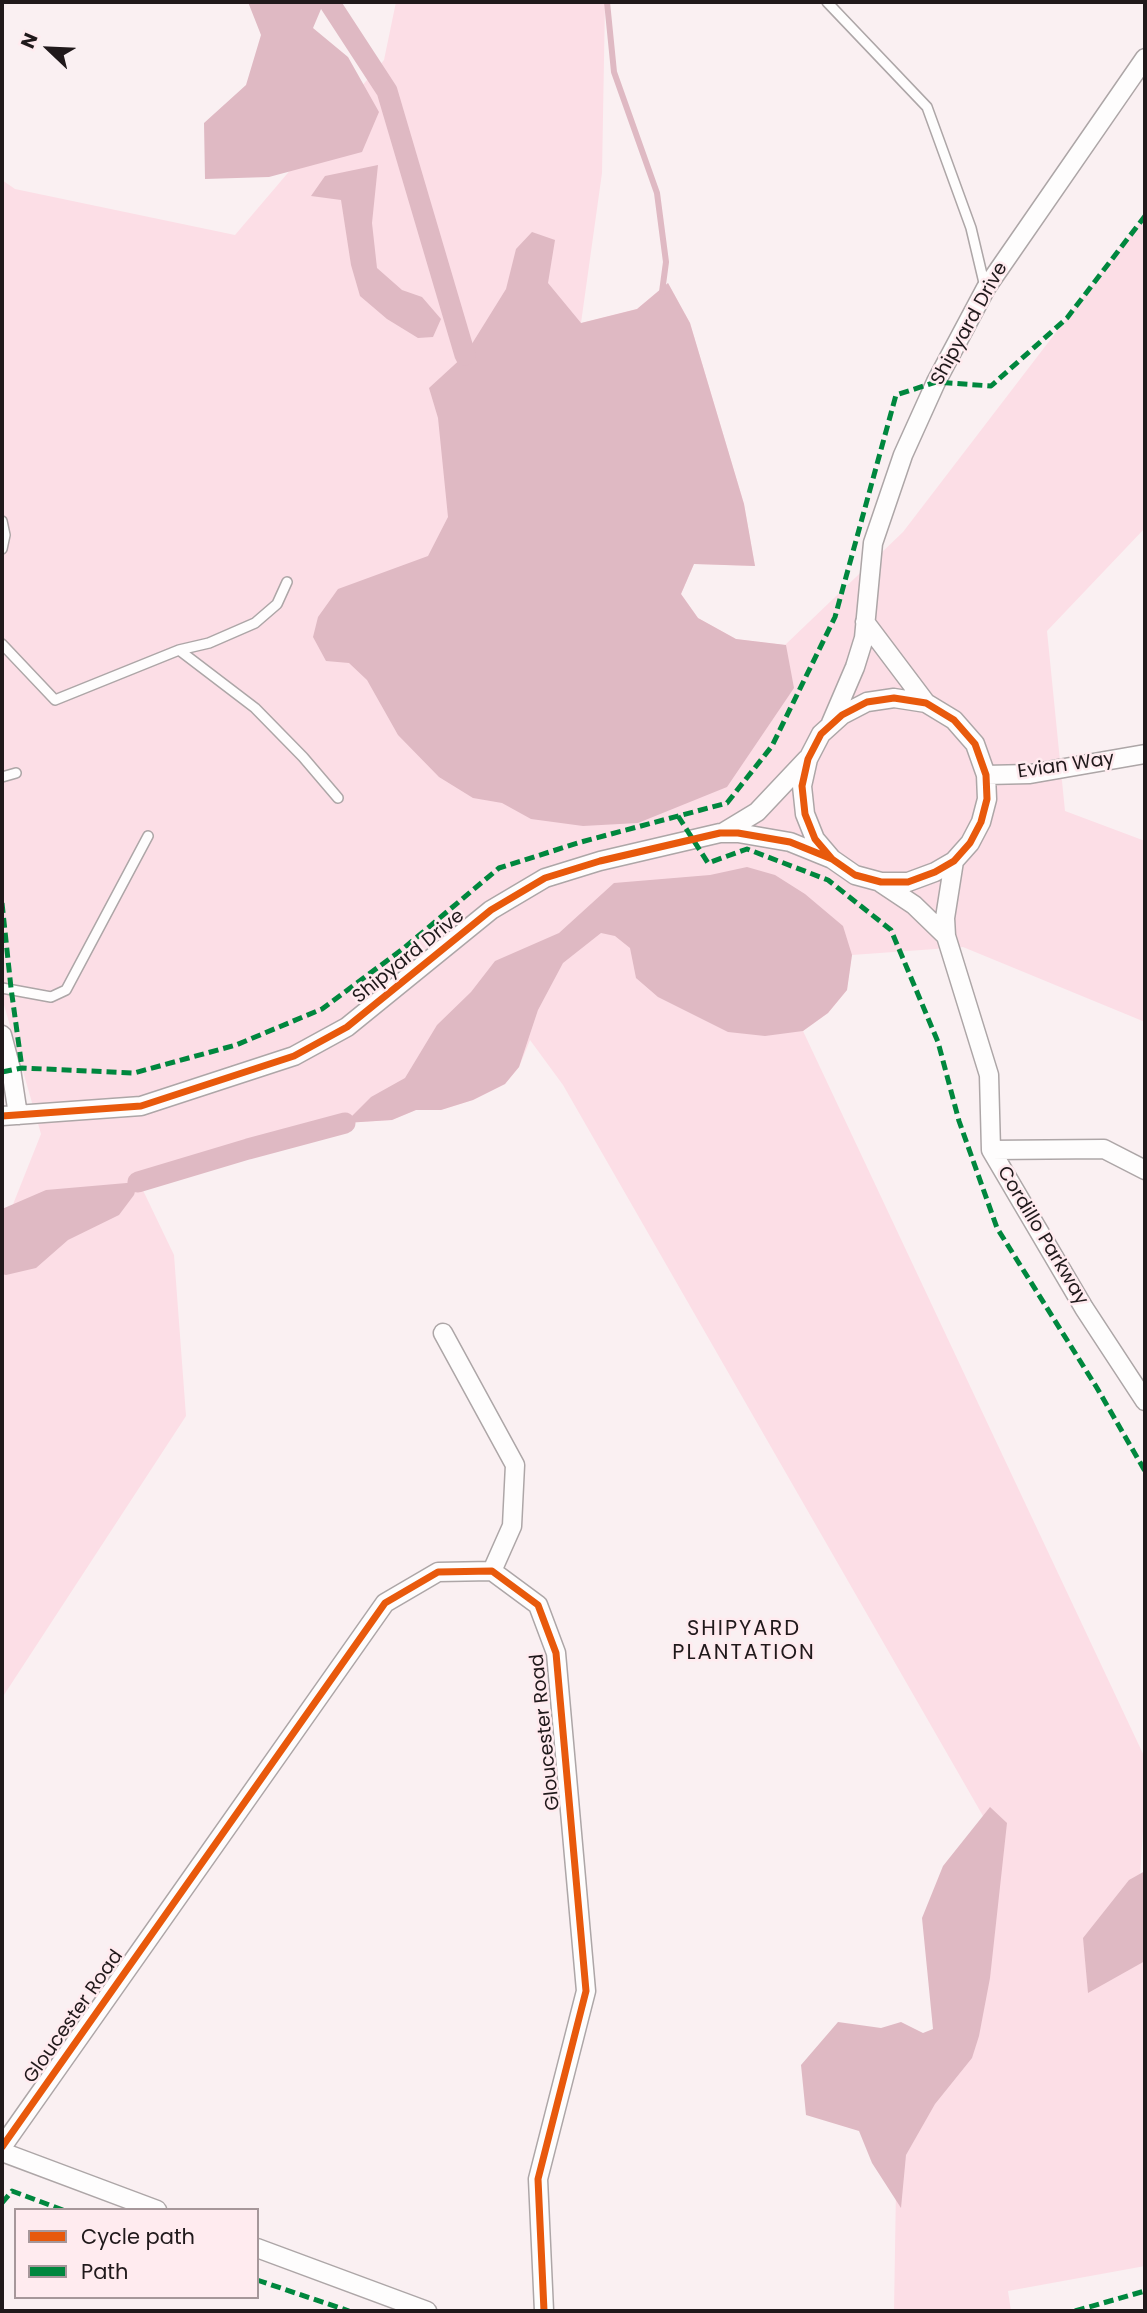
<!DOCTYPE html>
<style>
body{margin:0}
#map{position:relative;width:1147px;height:2313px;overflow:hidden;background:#faf0f2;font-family:Poppins,sans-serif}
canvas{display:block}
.frame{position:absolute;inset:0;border:4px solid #20191b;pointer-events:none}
.legend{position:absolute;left:14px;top:2208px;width:245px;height:91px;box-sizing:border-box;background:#ffebef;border:2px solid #a6979a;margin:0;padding:9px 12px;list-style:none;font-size:21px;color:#20191b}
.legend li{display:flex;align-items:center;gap:14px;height:35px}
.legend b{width:35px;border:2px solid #a6979a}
.north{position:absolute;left:14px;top:14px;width:70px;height:70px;-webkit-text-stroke:5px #ffebef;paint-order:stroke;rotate:293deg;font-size:19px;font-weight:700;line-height:28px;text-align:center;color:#20191b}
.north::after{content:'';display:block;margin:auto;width:24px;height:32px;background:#20191b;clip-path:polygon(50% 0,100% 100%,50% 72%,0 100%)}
</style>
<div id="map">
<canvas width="1147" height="2313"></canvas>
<div class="frame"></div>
<ul class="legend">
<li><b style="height:9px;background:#e8590c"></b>Cycle path</li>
<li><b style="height:9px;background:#00873e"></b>Path</li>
</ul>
<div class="north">N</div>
</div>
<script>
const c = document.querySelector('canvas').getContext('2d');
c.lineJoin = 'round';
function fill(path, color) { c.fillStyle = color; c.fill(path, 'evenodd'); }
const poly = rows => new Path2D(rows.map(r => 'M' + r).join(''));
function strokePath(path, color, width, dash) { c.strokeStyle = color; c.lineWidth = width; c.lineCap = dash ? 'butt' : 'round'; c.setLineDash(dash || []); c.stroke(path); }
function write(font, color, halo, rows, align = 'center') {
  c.font = font + ' Poppins,sans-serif'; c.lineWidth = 5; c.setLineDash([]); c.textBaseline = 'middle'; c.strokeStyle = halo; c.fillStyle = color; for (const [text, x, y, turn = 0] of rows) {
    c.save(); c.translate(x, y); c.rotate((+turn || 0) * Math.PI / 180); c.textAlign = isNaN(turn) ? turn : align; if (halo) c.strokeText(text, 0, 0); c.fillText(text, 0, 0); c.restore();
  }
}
fill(poly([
 [396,2,605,2,602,173,581,323,637,309,668,283,690,323,744,504,755,566,694,564,681,594,698,618,736,639,785,645,903,532,1145,216,1145,528,1047,631,1065,811,1145,841,1145,1022,963,947,852,955,847,990,828,1013,803,1031,1145,1758,1145,1801,1135,1951,1145,1951,1145,2266,1008,2291,1011,2311,894,2311,898,2065,955,2027,983,1816,563,1085,530,1040,519,1067,505,1084,473,1100,441,1110,416,1110,392,1120,345,1123,248,1149,139,1182,174,1255,186,1416,2,1698,2,1232,41,1134,2,998,2,180,15,189,235,235,384,60]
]), '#fcdee6');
fill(poly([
 [248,2,324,2,313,28,348,57,379,112,362,152,269,177,205,179,204,123,246,85,261,35],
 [378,165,372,223,377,268,402,290,422,297,441,319,433,337,418,338,387,319,360,296,351,265,341,200,311,196,325,176],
 [532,232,555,240,548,283,581,323,637,309,668,283,690,323,744,504,755,566,694,564,681,594,698,618,736,639,786,645,794,688,727,787,638,823,583,826,531,819,502,803,473,798,439,777,398,735,367,680,349,663,326,661,313,637,318,617,338,589,428,556,448,517,438,418,429,388,465,355,506,289,516,249],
 [747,867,775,875,805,894,843,926,852,955,847,990,828,1013,803,1031,765,1036,728,1032,658,997,636,978,630,948,615,936,601,933,563,963,538,1010,519,1067,505,1084,473,1100,441,1110,416,1110,392,1120,345,1123,371,1097,405,1078,437,1025,471,992,495,961,559,933,614,883,710,875],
 [138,1182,134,1195,119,1215,68,1240,36,1268,6,1275,2,1274,2,1209,46,1190],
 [990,1807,1007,1823,990,1978,979,2036,972,2058,935,2104,906,2155,901,2208,872,2163,859,2131,806,2115,801,2065,838,2022,881,2028,901,2022,923,2033,933,2029,922,1918,943,1866],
 [1145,1871,1145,1961,1088,1993,1083,1938,1129,1880]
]), '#dfb9c3');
strokePath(poly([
 [607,2,614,72,657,193,666,262,662,292]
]), '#dfb9c3', 6);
strokePath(poly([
 [329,2,387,91,465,355],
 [138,1182,248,1149,345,1123]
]), '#dfb9c3', 21);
const lane = poly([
 [827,2,927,107,971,228,985,287],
 [2,521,5,535,2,549],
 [2,644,55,700,179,650,255,708,303,757,338,798],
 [179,650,209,643,255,623,277,604,287,582],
 [2,777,16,773],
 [2,988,51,997,66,990,148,836]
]);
const street = poly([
 [865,622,926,703],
 [831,723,855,667,864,638,873,543,903,455,936,382,986,288,1145,58],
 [986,775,1030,774,1145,754],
 [724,832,757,812,807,759],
 [954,861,945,918,946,936,989,1075,991,1150,1084,1308,1145,1401],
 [881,883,914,905,946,936],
 [2,1035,11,1069,18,1115],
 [2,1116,141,1106,294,1056,347,1027,491,910,545,878,600,861,720,833,738,833,790,842,832,859,855,875,881,882,908,882,935,872,954,861,970,843,981,822,987,799,986,775,975,744,954,720,926,703,894,698,867,702,842,715,821,734,808,759,802,786,805,814,815,839,832,859],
 [991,1150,1104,1149,1145,1170],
 [443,1333,515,1465,512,1526,492,1571],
 [2,2147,385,1603,438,1572,492,1571,538,1605,556,1653,586,1991,538,2179,544,2311],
 [2,2152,157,2210],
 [257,2248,427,2311]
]);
strokePath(lane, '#ada6a7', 12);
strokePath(street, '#ada6a7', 21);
strokePath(lane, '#fefdfd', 9);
strokePath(street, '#fefdfd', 18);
strokePath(poly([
 [678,816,708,863,747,849,828,880,891,930,938,1042,959,1121,997,1228,1097,1388,1145,1471],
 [2,903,11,988,22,1068],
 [2,1072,22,1068,134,1073,236,1045,322,1009,404,948,499,868,581,842,727,803,772,746,835,617,896,395,936,382,991,386,1067,318,1145,216],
 [2,2203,12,2191,63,2210],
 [257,2280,349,2311],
 [1075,2311,1145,2291]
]), '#00873e', 5, [10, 5]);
strokePath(poly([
 [2,1116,141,1106,294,1056,347,1027,491,910,545,878,600,861,720,833,738,833,790,842,832,859,855,875,881,882,908,882,935,872,954,861,970,843,981,822,987,799,986,775,975,744,954,720,926,703,894,698,867,702,842,715,821,734,808,759,802,786,805,814,815,839,832,859],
 [2,2147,385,1603,438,1572,492,1571,538,1605,556,1653,586,1991,538,2179,544,2311]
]), '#e8590c', 7);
write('19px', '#20191b', '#ffebef', [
 ["Shipyard Drive",970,324,-61],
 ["Evian Way",1066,766,-8],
 ["Shipyard Drive",409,957,-39],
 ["Cordillo Parkway",1042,1236,59],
 ["Gloucester Road",546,1732,-96],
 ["Gloucester Road",74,2017,-55]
]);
c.letterSpacing = '2px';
write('21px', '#20191b', '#ffebef', [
 ["SHIPYARD",744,1630],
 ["PLANTATION",744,1654]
]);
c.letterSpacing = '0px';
</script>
